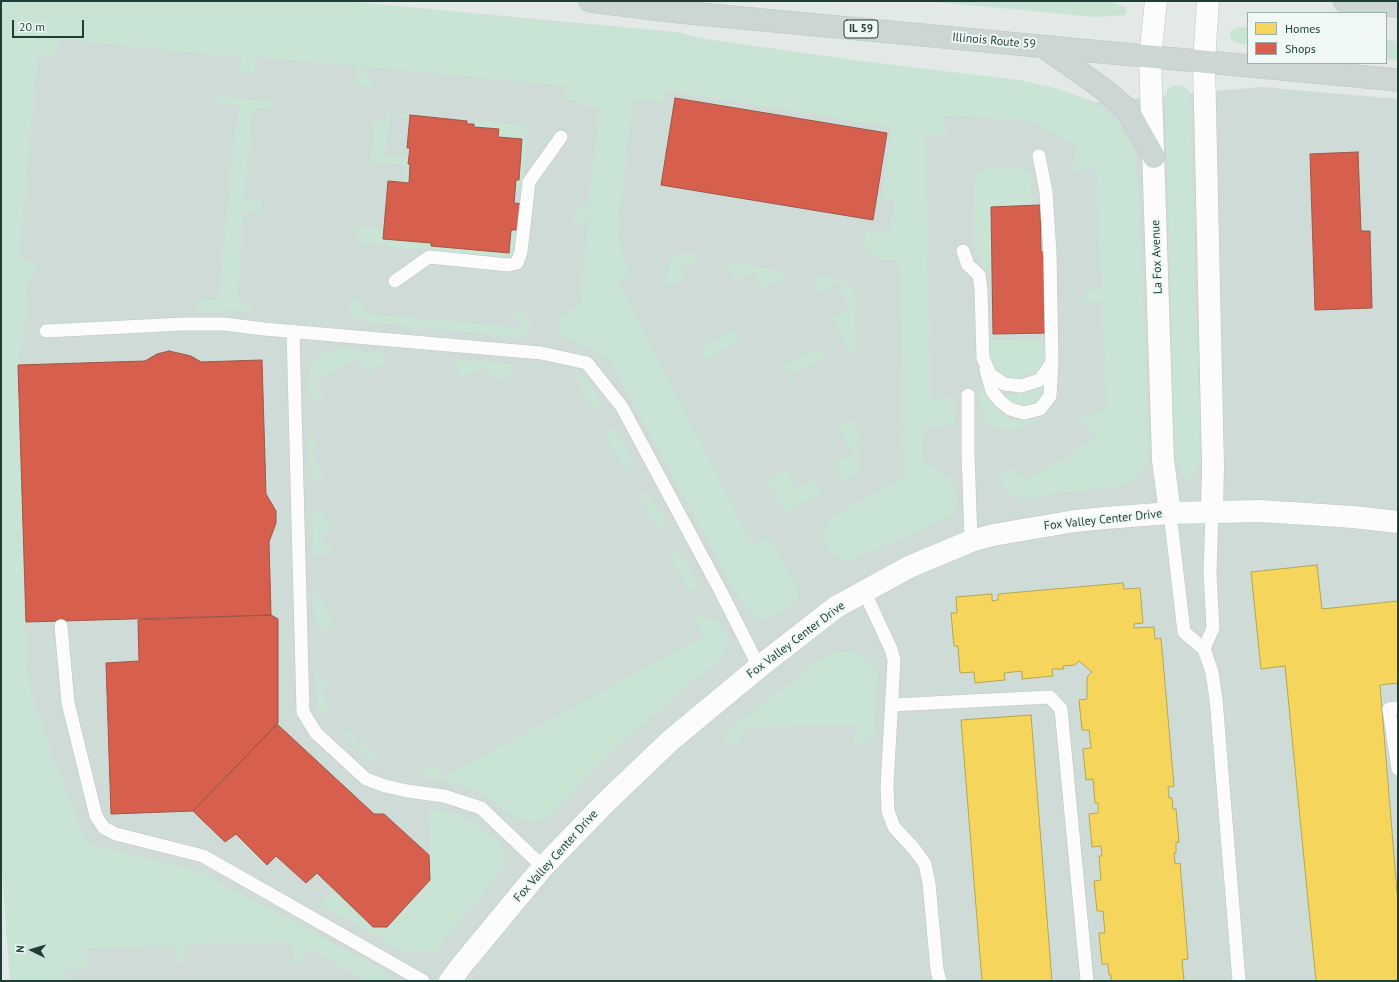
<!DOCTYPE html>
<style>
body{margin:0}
#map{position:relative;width:1399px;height:982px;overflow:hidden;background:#e2e9e6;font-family:"PT Sans",sans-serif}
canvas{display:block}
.frame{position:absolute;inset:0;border:2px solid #1e3e38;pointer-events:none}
.legend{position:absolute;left:1247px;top:12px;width:140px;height:52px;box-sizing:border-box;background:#f0f8f5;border:1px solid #9caea9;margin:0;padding:5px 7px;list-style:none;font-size:12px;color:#1e3e38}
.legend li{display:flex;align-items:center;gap:8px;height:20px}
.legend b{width:20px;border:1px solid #9caea9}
.north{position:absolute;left:12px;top:930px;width:40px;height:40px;-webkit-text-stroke:3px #f0f8f5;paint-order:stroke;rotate:275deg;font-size:11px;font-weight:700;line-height:16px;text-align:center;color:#1e3e38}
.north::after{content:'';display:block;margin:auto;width:14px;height:18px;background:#1e3e38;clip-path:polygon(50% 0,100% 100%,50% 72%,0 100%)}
.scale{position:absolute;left:12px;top:20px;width:72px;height:18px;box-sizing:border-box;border:2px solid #1e3e38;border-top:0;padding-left:5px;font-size:12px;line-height:14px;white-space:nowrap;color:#1e3e38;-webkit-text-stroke:3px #f0f8f5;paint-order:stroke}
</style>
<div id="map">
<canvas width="1399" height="982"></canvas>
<div class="frame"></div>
<ul class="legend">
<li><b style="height:11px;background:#f6d55c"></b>Homes</li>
<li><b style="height:11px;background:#d6604d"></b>Shops</li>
</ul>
<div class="north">N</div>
<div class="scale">20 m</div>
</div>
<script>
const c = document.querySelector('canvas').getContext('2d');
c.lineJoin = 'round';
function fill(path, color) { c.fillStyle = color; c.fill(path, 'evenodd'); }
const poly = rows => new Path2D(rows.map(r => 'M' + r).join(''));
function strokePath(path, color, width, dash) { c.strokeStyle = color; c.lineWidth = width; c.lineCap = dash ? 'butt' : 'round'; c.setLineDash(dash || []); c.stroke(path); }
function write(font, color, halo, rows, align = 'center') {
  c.font = font + ' "PT Sans",sans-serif'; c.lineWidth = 4; c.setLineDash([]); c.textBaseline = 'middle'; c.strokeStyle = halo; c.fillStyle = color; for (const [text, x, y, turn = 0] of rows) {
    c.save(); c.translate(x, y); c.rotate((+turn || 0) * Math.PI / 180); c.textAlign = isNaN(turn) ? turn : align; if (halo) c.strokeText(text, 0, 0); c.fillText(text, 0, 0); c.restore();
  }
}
fill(poly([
 [1,1,342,1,675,32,704,39,860,61,1024,81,1058,89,1094,102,1262,87,1398,99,1398,981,10,981,1,852]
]), '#cfdbd6');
fill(poly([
 [1,1,342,1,420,8,554,22,675,32,704,39,860,61,1024,81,1058,89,1094,102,1116,119,1134,149,1138,183,1143,293,1149,448,1147,462,1137,478,1120,487,1058,493,1022,499,1004,491,1001,479,1003,469,1010,467,1026,481,1098,436,1079,419,1107,409,1102,300,1083,303,1082,294,1101,288,1096,165,1078,172,1073,169,1077,146,1033,122,954,115,943,117,946,133,941,137,925,136,930,392,933,400,947,397,953,399,955,425,924,427,923,456,925,462,951,479,956,490,957,504,950,516,851,561,840,560,829,550,822,534,832,517,904,477,899,260,880,260,864,246,865,231,889,234,894,201,882,198,892,127,665,90,663,102,633,98,618,224,621,251,630,274,619,283,753,546,769,537,788,570,797,589,797,598,791,606,772,618,761,620,747,611,727,577,611,362,594,349,564,338,559,329,559,319,581,302,589,216,573,227,574,215,590,203,599,108,581,105,581,101,566,99,567,86,361,66,375,87,355,85,357,66,256,57,255,73,239,73,241,57,58,39,56,55,38,54,19,259,36,262,37,266,27,288,24,331,18,365,26,663,32,695,55,764,69,796,78,822,85,837,92,844,200,872,389,973,396,981,367,981,308,948,299,964,293,964,292,942,184,945,184,962,176,962,174,945,86,948,87,969,66,969,66,981,10,981,1,852],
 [926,1,1108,1,1113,2,1126,7,1126,15,1095,17],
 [1248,27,1248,45,1236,43,1231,38,1230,34,1231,31,1237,28],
 [1386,40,1398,41,1398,60,1386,59],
 [1180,85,1186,88,1190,93,1200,458,1196,472,1192,481,1187,482,1176,463,1175,454,1165,97,1167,90,1173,86],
 [218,97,269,101,271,104,271,109,253,108,244,199,261,201,261,212,244,211,236,301,250,303,253,305,252,309,249,311,234,309,202,313,198,309,198,304,203,299,218,300,238,106,217,103],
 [386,113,410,115,410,119,390,116,385,156,409,158,408,164,410,164,409,183,405,182,406,165,375,162,375,165,372,164,371,161,374,121,385,121],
 [475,120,518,125,525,127,527,132,522,190,515,189,516,180,519,180,522,139,498,137,499,129,474,127],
 [992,167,1016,168,1031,174,1032,206,991,207,992,268,986,268,977,256,974,244,973,186,975,178,979,173],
 [366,226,384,228,383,239,431,243,431,246,509,253,511,230,517,230,515,252,513,255,508,258,365,244,360,241,357,235,357,231,360,227],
 [695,253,695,261,681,269,686,277,671,286,664,283,671,260,680,254],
 [736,263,780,271,784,279,762,289,754,272,736,281,728,266],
 [810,275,839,279,850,286,855,293,856,351,850,352,833,318,850,310,837,283,818,292],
 [357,299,368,314,524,328,509,309,522,311,531,323,530,328,528,333,520,337,361,321,353,316,350,308,353,300],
 [734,330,740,340,706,359,700,348],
 [1045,339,1045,357,1042,367,1034,375,1030,377,1028,373,1021,376,1022,380,1015,380,1001,376,993,367,989,360,989,340],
 [340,348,383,354,388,361,367,373,358,357,316,381,322,398,320,400,316,400,309,393,307,383,310,368,321,355,331,350],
 [820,348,825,358,788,375,784,365],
 [452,359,512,364,516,369,496,382,486,366,461,377],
 [579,374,584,377,595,390,600,402,597,407,591,407,575,376],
 [1042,387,1046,387,1043,396,1040,394,1035,400,1037,402,1034,404,1025,407,1016,406,1006,400,1005,396,1006,394,1023,394],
 [983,390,987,391,997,411,1010,419,1025,420,1035,419,1044,415,1045,416,1034,423,1016,430,1006,430,994,426,988,422,983,415,978,399,980,392],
 [856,418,858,465,856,474,844,480,835,463,853,454,839,428],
 [612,429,615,430,631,458,631,463,627,469,625,469,605,434,607,431],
 [309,435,311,435,319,450,313,454,322,475,320,479,315,479,312,477],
 [786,470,796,489,814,479,821,493,784,512,768,480],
 [641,492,650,495,665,520,662,530,657,530,639,494],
 [321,512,332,528,321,536,330,550,328,553,319,556,315,555,313,551,312,514,315,513],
 [678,551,683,556,698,583,695,589,688,589,671,557,673,553],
 [318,591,334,624,332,629,326,631,319,629,316,621,313,606,313,591],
 [700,616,719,622,727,637,727,647,720,659,641,726,612,752,547,819,532,822,515,817,480,793,442,780,427,779,423,773,425,768,430,765,434,765,444,777,705,636,695,620],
 [836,652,853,652,869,661,877,674,875,723,872,735,865,741,854,744,852,740,860,725,747,727,737,748,728,744,726,737,733,727,816,663],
 [317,668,328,687,321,691,328,704,324,712,319,711,317,708,315,670],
 [346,731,350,732,359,746,365,743,377,760,374,761,370,760,345,737,344,733],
 [428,809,459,814,498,840,504,850,502,872,472,906,436,950,424,953,402,951,327,908,324,904,326,898,336,889,387,927,430,880]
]), '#c9e4d4');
const homes = poly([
 [1317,565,1322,609,1398,601,1398,683,1380,685,1398,904,1398,981,1316,981,1285,666,1261,669,1251,572,1317,565],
 [1123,583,1124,589,1140,588,1143,623,1134,624,1134,628,1154,627,1155,639,1161,638,1174,786,1168,787,1169,798,1172,798,1173,809,1176,809,1179,842,1176,842,1176,853,1174,853,1175,864,1180,863,1188,959,1182,960,1184,981,1111,981,1111,975,1109,975,1108,964,1102,964,1099,933,1105,933,1103,911,1097,911,1094,881,1101,880,1099,856,1102,856,1101,846,1092,847,1089,814,1098,813,1098,803,1095,803,1093,779,1086,780,1083,749,1091,748,1089,730,1082,730,1079,700,1087,699,1087,677,1092,672,1079,661,1075,665,1063,666,1064,669,1052,669,1053,676,1022,679,1022,671,1004,673,1005,680,975,683,974,672,960,673,958,646,954,646,951,613,957,613,956,597,992,594,992,601,998,600,998,594,1123,583],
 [1031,715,1052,981,982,981,961,720,1031,715]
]);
fill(homes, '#f6d55c');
strokePath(homes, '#b5a851', 1);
const shops = poly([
 [675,98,887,133,873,220,661,185,675,98],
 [410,115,467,121,467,124,474,124,474,127,499,129,498,137,522,139,519,180,516,180,514,203,524,204,522,230,511,230,509,253,431,246,431,243,383,239,388,181,409,183,410,164,408,164,410,148,407,148,410,115],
 [1358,152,1361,231,1370,231,1372,308,1315,310,1310,154,1358,152],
 [1040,205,1041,252,1047,252,1049,333,993,334,991,207,1040,205],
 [169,351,191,356,201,362,262,360,266,494,276,511,276,523,269,542,271,615,26,622,18,365,145,361,157,354,169,351],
 [271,615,278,619,278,723,193,811,111,814,106,663,139,661,138,620,271,615],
 [277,724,374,814,384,814,429,855,430,880,387,927,373,927,317,873,306,883,276,856,267,865,236,834,225,842,193,811,277,724]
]);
fill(shops, '#d6604d');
strokePath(shops, '#9f5647', 1);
const lane = poly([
 [963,251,968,265,979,275,981,290,983,358,990,374,1004,384,1021,386,1040,380,1052,362,1050,253,1046,192,1039,156],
 [395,281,429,257,508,265,517,263,521,252,529,182,561,137],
 [46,331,183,324,224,324,264,329,541,353,587,363,622,407,720,590,759,667],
 [293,331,303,712,316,733,366,779,385,786,407,791,444,796,481,808,543,867],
 [986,370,992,391,1000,401,1010,409,1024,413,1040,409,1050,396,1052,362],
 [968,395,968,452,971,541],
 [1170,513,1184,632,1204,649,1212,672,1216,699,1239,981],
 [864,591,891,649,894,660,887,786,888,811,894,827,915,850,925,864,929,883,937,970,940,981],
 [61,626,68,703,96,816,104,828,116,834,203,856,423,981],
 [1204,649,1213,628,1210,574,1212,511],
 [892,705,1050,697,1061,709,1087,981],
 [1398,708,1389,709,1398,769]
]);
const street = poly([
 [1156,1,1150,57,1163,460,1170,513],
 [1208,1,1204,62,1213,466,1212,511],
 [450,981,461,966,543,867,606,802,671,740,759,667,836,607,909,567,971,541,993,535,1075,521,1105,518,1170,513,1260,511,1353,517,1398,522]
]);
const primary = poly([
 [590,1,679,12,1398,80],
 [1344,1,1398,6],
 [1044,47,1106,91,1127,109,1154,157]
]);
strokePath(lane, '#bfc6c3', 14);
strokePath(street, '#bfc6c3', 23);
strokePath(primary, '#bbc5c3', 23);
strokePath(lane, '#fbfcfb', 13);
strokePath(street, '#fbfcfb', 22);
strokePath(primary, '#ccd6d4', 22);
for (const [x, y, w] of [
 [861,29,34]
]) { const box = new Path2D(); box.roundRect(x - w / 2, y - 9, w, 18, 3); c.fillStyle = '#f0f8f5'; c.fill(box); strokePath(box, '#1e3e38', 1); }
write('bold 11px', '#1e3e38', null, [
 ["IL 59",861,29]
]);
write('12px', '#1e3e38', '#f0f8f5', [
 ["Illinois Route 59",994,41,5],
 ["La Fox Avenue",1157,257,-92],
 ["Fox Valley Center Drive",1103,520,-6],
 ["Fox Valley Center Drive",796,640,-37],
 ["Fox Valley Center Drive",556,856,-48]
]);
</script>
